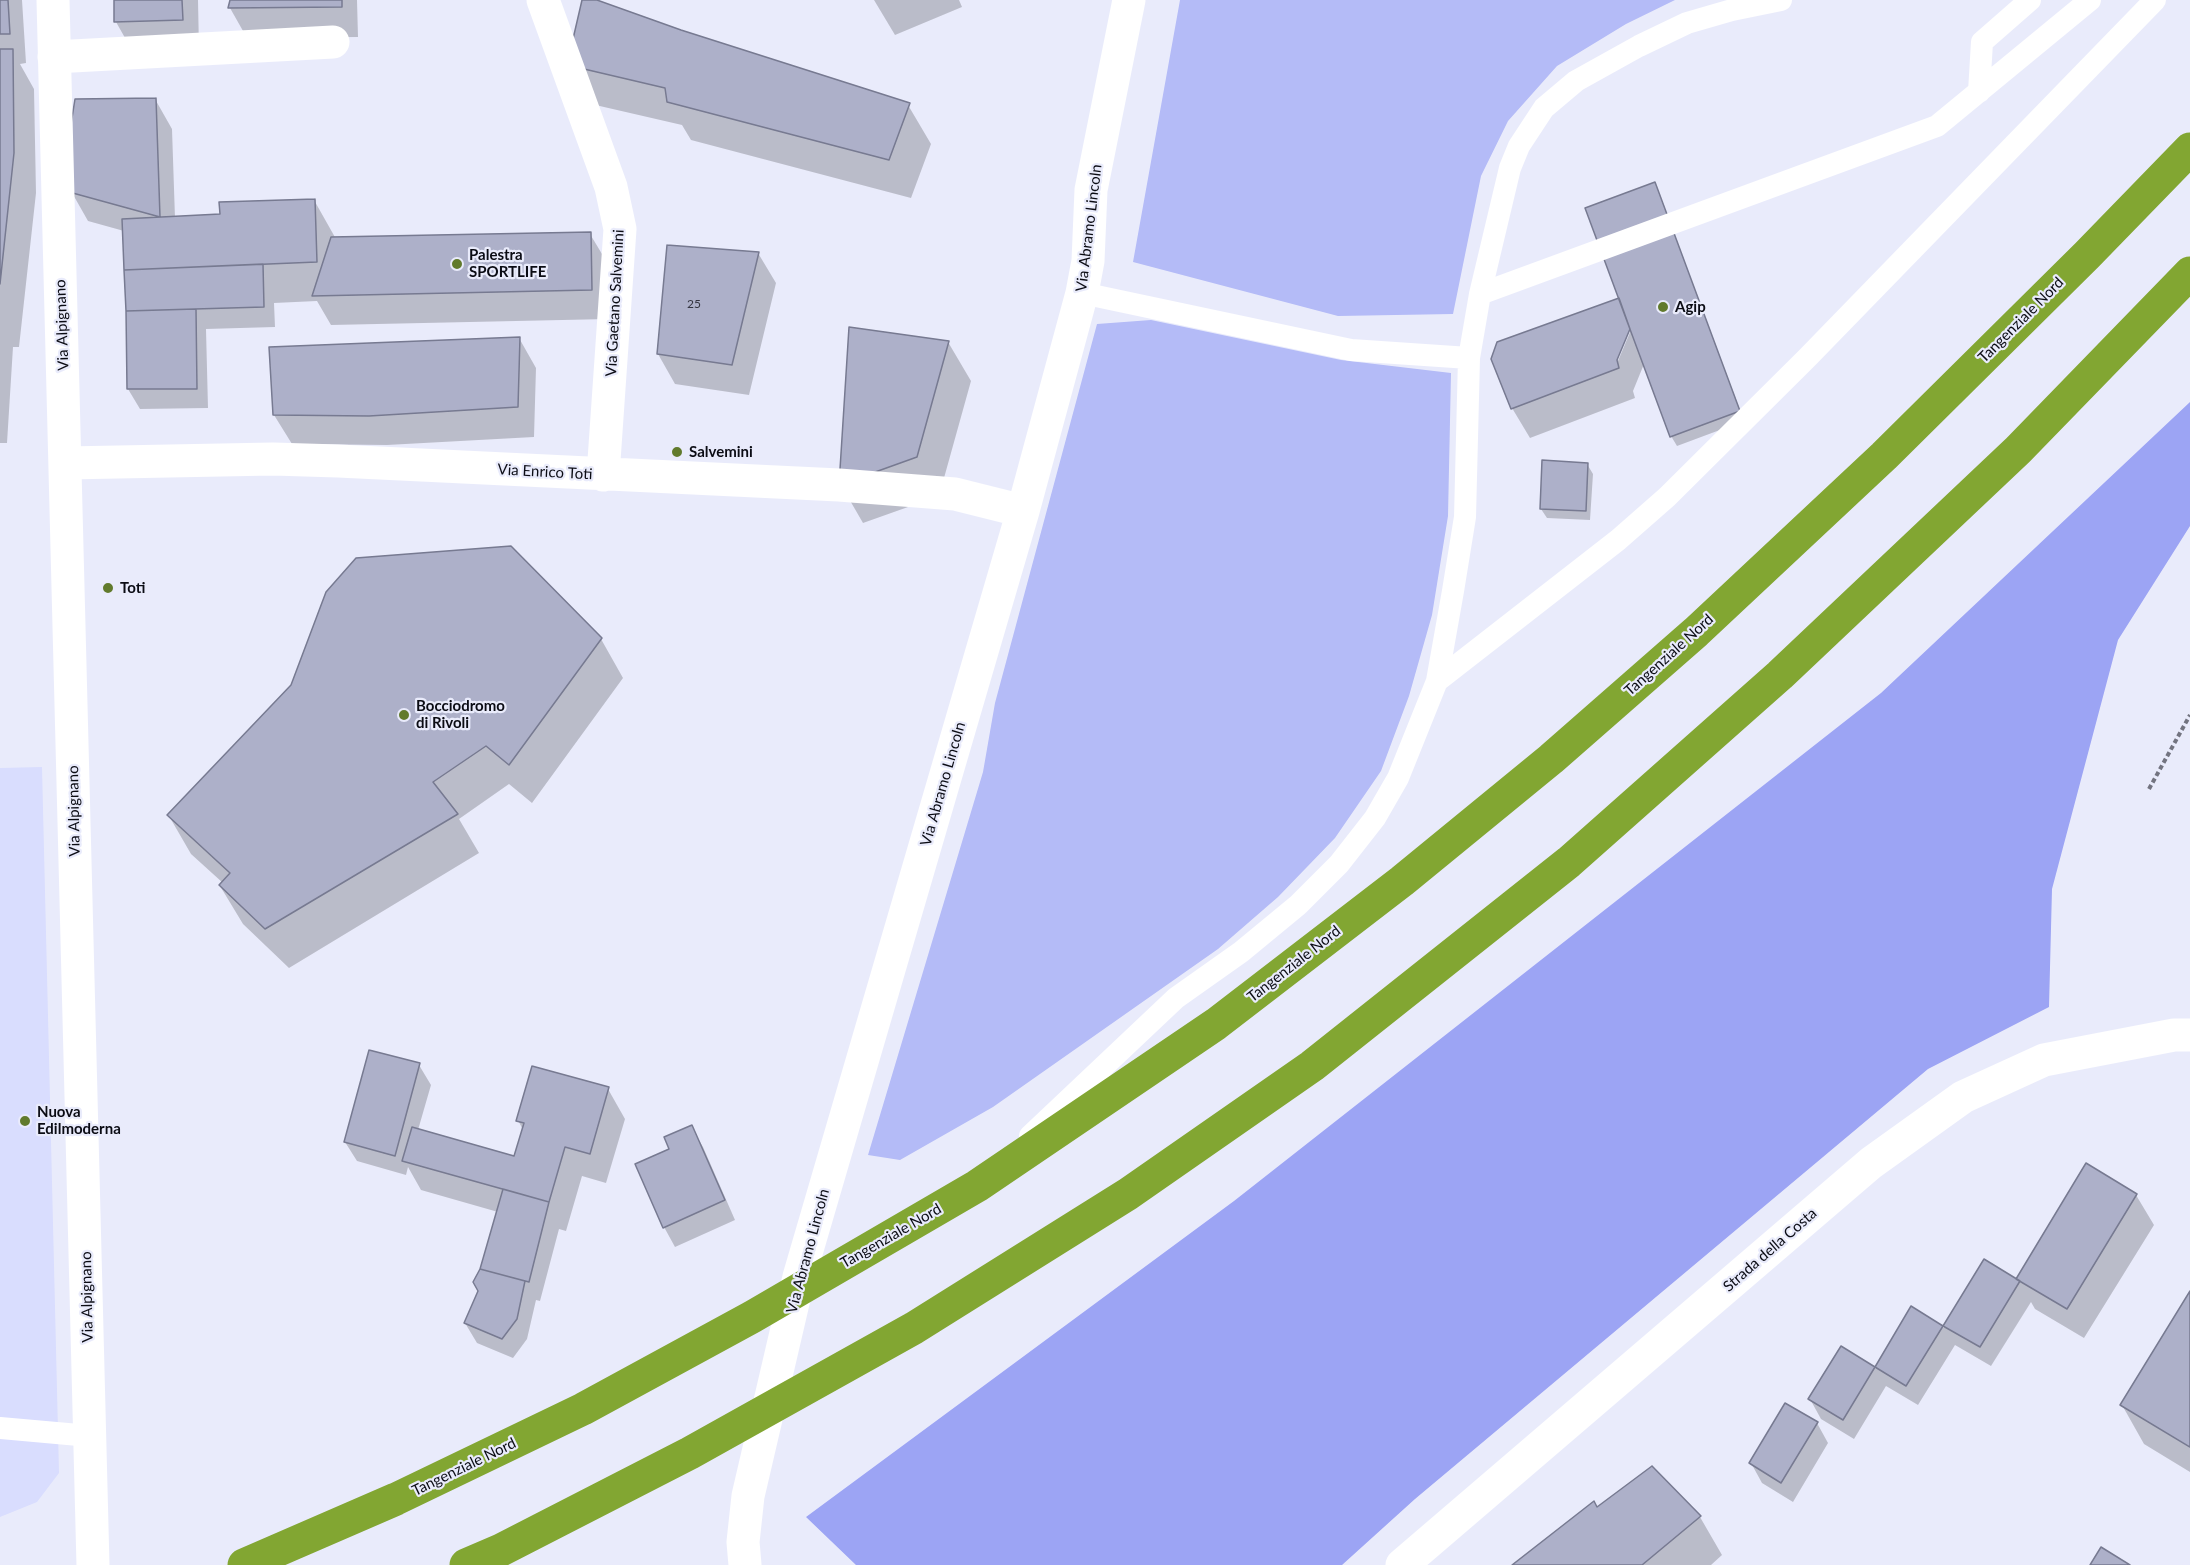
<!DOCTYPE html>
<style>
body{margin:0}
canvas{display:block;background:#e9ebfb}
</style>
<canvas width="2190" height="1565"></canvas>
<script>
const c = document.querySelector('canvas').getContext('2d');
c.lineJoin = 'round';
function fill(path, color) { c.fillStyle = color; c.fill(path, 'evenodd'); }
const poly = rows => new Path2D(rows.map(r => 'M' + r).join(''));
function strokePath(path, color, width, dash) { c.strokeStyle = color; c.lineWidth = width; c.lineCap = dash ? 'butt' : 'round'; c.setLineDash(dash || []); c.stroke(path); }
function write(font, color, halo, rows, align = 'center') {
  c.font = font + ' Lato,sans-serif'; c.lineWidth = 4.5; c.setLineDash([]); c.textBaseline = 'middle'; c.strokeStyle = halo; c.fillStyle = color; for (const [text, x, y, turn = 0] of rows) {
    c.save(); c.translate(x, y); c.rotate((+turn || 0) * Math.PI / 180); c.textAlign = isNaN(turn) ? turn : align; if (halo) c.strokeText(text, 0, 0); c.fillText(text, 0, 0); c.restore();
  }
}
fill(poly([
 [42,767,59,1473,37,1502,0,1517,0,768]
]), '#d9ddfe');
fill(poly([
 [1180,0,1675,0,1626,24,1557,66,1508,121,1481,176,1453,314,1338,316,1133,262],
 [1151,320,1341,360,1451,373,1448,516,1432,615,1409,696,1381,771,1335,838,1278,897,1218,949,993,1107,900,1160,868,1155,983,772,995,703,1097,324]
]), '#b4bbf7');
fill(poly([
 [2190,402,2190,526,2118,640,2052,889,2049,1007,1928,1069,1415,1499,1342,1565,856,1565,806,1517,1234,1201,1881,693]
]), '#9ca4f4');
fill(poly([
 [0,0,22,0,26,63,20,64,34,89,36,193,19,347,13,347,7,443,0,443],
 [115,0,198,0,199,49,133,52,116,22],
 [232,0,357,0,358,37,247,38,230,8],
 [584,0,592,0,681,31,908,105,931,144,911,198,691,140,682,125,591,104,569,65],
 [874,0,959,0,962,7,895,35],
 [155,99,172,129,175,218,221,215,314,200,336,239,590,234,608,264,609,319,331,325,317,301,274,303,275,327,206,329,208,408,140,409,128,389,124,231,88,221,71,191],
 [1654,184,1659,193,1744,421,1677,446,1671,436,1644,364,1633,391,1635,398,1530,438,1512,408,1620,299],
 [1628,330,1631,330,1615,368,1612,367],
 [758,253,776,283,749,395,675,384,658,354],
 [519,338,536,368,534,437,387,445,292,444,274,415],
 [948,342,971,381,939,496,863,523,841,485],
 [1587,464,1593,474,1590,520,1547,518,1541,509],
 [601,639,623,678,532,803,509,784,459,819,479,853,289,968,243,924,220,886,223,883,191,854,169,816],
 [419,1065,431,1085,418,1130,515,1158,523,1130,518,1120,608,1089,625,1119,606,1183,582,1176,566,1231,559,1229,540,1301,536,1300,527,1339,513,1358,477,1343,465,1323,480,1291,481,1269,498,1212,421,1190,408,1167,406,1175,357,1161,345,1142],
 [691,1127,703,1147,735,1220,675,1247,664,1227,671,1150],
 [2136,1195,2154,1225,2084,1338,2035,1309,2031,1302,1991,1366,1955,1345,1918,1405,1886,1386,1854,1439,1821,1419,1810,1399,1841,1348,1875,1369,1912,1308,1944,1328,1984,1261,2016,1280],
 [2190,1293,2190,1472,2144,1444,2122,1405],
 [1817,1423,1828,1443,1793,1502,1762,1483,1751,1463],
 [1597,1510,1700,1517,1722,1555,1711,1565,1514,1565]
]), '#0003');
const building = poly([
 [0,0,8,0,10,34,0,34,0,0],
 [114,0,182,0,183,20,114,22,114,0],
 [230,0,342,0,342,7,228,8,230,0],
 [582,0,597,0,681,30,910,103,889,160,667,102,665,88,567,65,582,0],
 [0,49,13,49,14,153,0,284,0,49],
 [156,98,160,217,69,192,69,137,75,99,156,98],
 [1655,182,1740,411,1670,437,1585,208,1655,182],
 [315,199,317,262,124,270,122,219,220,214,219,202,315,199],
 [591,232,592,290,312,296,331,237,591,232],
 [667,245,759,252,732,365,657,354,667,245],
 [263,264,264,307,126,311,124,270,263,264],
 [1619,298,1630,329,1617,360,1619,368,1511,409,1491,359,1497,342,1619,298],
 [196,309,197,389,127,389,126,311,196,309],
 [849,327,949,341,917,457,839,485,849,327],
 [520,337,518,407,369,416,273,415,269,347,520,337],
 [1542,460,1588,463,1586,511,1540,509,1542,460],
 [511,546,602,638,509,765,486,746,433,782,458,814,265,929,219,885,230,873,167,815,291,685,326,592,356,558,511,546],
 [369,1050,420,1063,395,1156,344,1142,369,1050],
 [532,1066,609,1087,590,1154,565,1147,549,1202,402,1161,412,1127,514,1156,524,1123,516,1121,532,1066],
 [692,1125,725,1200,663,1228,635,1164,669,1149,664,1137,692,1125],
 [2086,1163,2137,1194,2067,1309,2016,1279,2086,1163],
 [503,1189,549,1202,529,1282,480,1269,503,1189],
 [1984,1259,2020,1281,1980,1347,1943,1326,1984,1259],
 [480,1269,525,1281,517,1319,502,1339,464,1323,478,1291,473,1282,480,1269],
 [2190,1291,2190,1447,2120,1405,2190,1291],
 [1911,1306,1943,1326,1906,1386,1875,1367,1911,1306],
 [1841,1346,1875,1367,1843,1420,1808,1399,1841,1346],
 [1785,1403,1818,1422,1781,1483,1749,1463,1785,1403],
 [1652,1466,1701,1516,1642,1565,1512,1565,1594,1501,1597,1507,1652,1466],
 [2101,1547,2130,1565,2090,1565,2101,1547]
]);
fill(building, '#adb0c9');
strokePath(building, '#777a91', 1.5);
strokePath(poly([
 [2149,789,2190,715]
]), '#737480', 4, [4.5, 3]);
strokePath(poly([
 [1979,92,1982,42,2030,0],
 [1082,293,1351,350,1469,358],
 [1480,294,1937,126,2090,0],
 [1437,681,1618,540,1667,497,1807,358,2155,0],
 [1030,1136,1176,998,1241,952,1298,905,1339,864,1375,818,1398,778,1437,681,1453,591,1465,517,1469,358,1480,294,1510,168,1519,146,1544,108,1576,81,1639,46,1687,23,1732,10,1781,0],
 [0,1428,90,1436]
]), '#fff', 22);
strokePath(poly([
 [543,0,611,187,620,229,603,475],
 [54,57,333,42],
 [66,463,273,459,338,461,839,485,955,494,1023,511],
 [745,1565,743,1542,748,1496,799,1277,1023,511,1082,293,1088,261,1091,190,1129,0],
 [1402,1565,1871,1163,1963,1097,2044,1060,2174,1035,2190,1035]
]), '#fff', 33);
strokePath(poly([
 [53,0,93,1565]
]), '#fff', 33);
strokePath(poly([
 [244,1565,396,1499,583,1409,752,1317,977,1186,1216,1024,1402,881,1551,759,1696,632,1884,456,2087,255,2190,149],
 [466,1565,501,1550,690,1453,914,1328,1128,1194,1312,1066,1569,862,1780,675,2018,450,2190,273]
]), '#82a632', 33);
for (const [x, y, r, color] of [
 [457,264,6,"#617a2c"],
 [1663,307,6,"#617a2c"],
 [677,452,6,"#617a2c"],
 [108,588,6,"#617a2c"],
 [404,715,6,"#617a2c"],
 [25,1121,6,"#617a2c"]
]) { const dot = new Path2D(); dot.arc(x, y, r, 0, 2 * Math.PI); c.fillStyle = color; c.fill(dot); strokePath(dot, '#e9ebfb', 2); }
write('12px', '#343541', null, [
 ["25",694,304]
]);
write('15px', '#0b0c14', '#e9ebfb', [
 ["Via Abramo Lincoln",1089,228,-83],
 ["Via Gaetano Salvemini",615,303,-87],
 ["Tangenziale Nord",2021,320,-45],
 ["Via Alpignano",62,325,-92],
 ["Via Enrico Toti",545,472,3],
 ["Tangenziale Nord",1669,655,-42],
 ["Via Abramo Lincoln",943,784,-74],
 ["Via Alpignano",74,811,-91],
 ["Tangenziale Nord",1294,964,-38],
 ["Tangenziale Nord",891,1236,-30],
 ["Strada della Costa",1770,1250,-41],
 ["Via Abramo Lincoln",808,1251,-75],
 ["Via Alpignano",87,1297,-91],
 ["Tangenziale Nord",464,1467,-26]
]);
write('bold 15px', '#0b0c14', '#e9ebfb', [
 ["Palestra",469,255],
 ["SPORTLIFE",469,272],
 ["Agip",1675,307],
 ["Salvemini",689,452],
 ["Toti",120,588],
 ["Bocciodromo",416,706],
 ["di Rivoli",416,723],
 ["Nuova",37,1112],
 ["Edilmoderna",37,1129]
], 'left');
</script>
